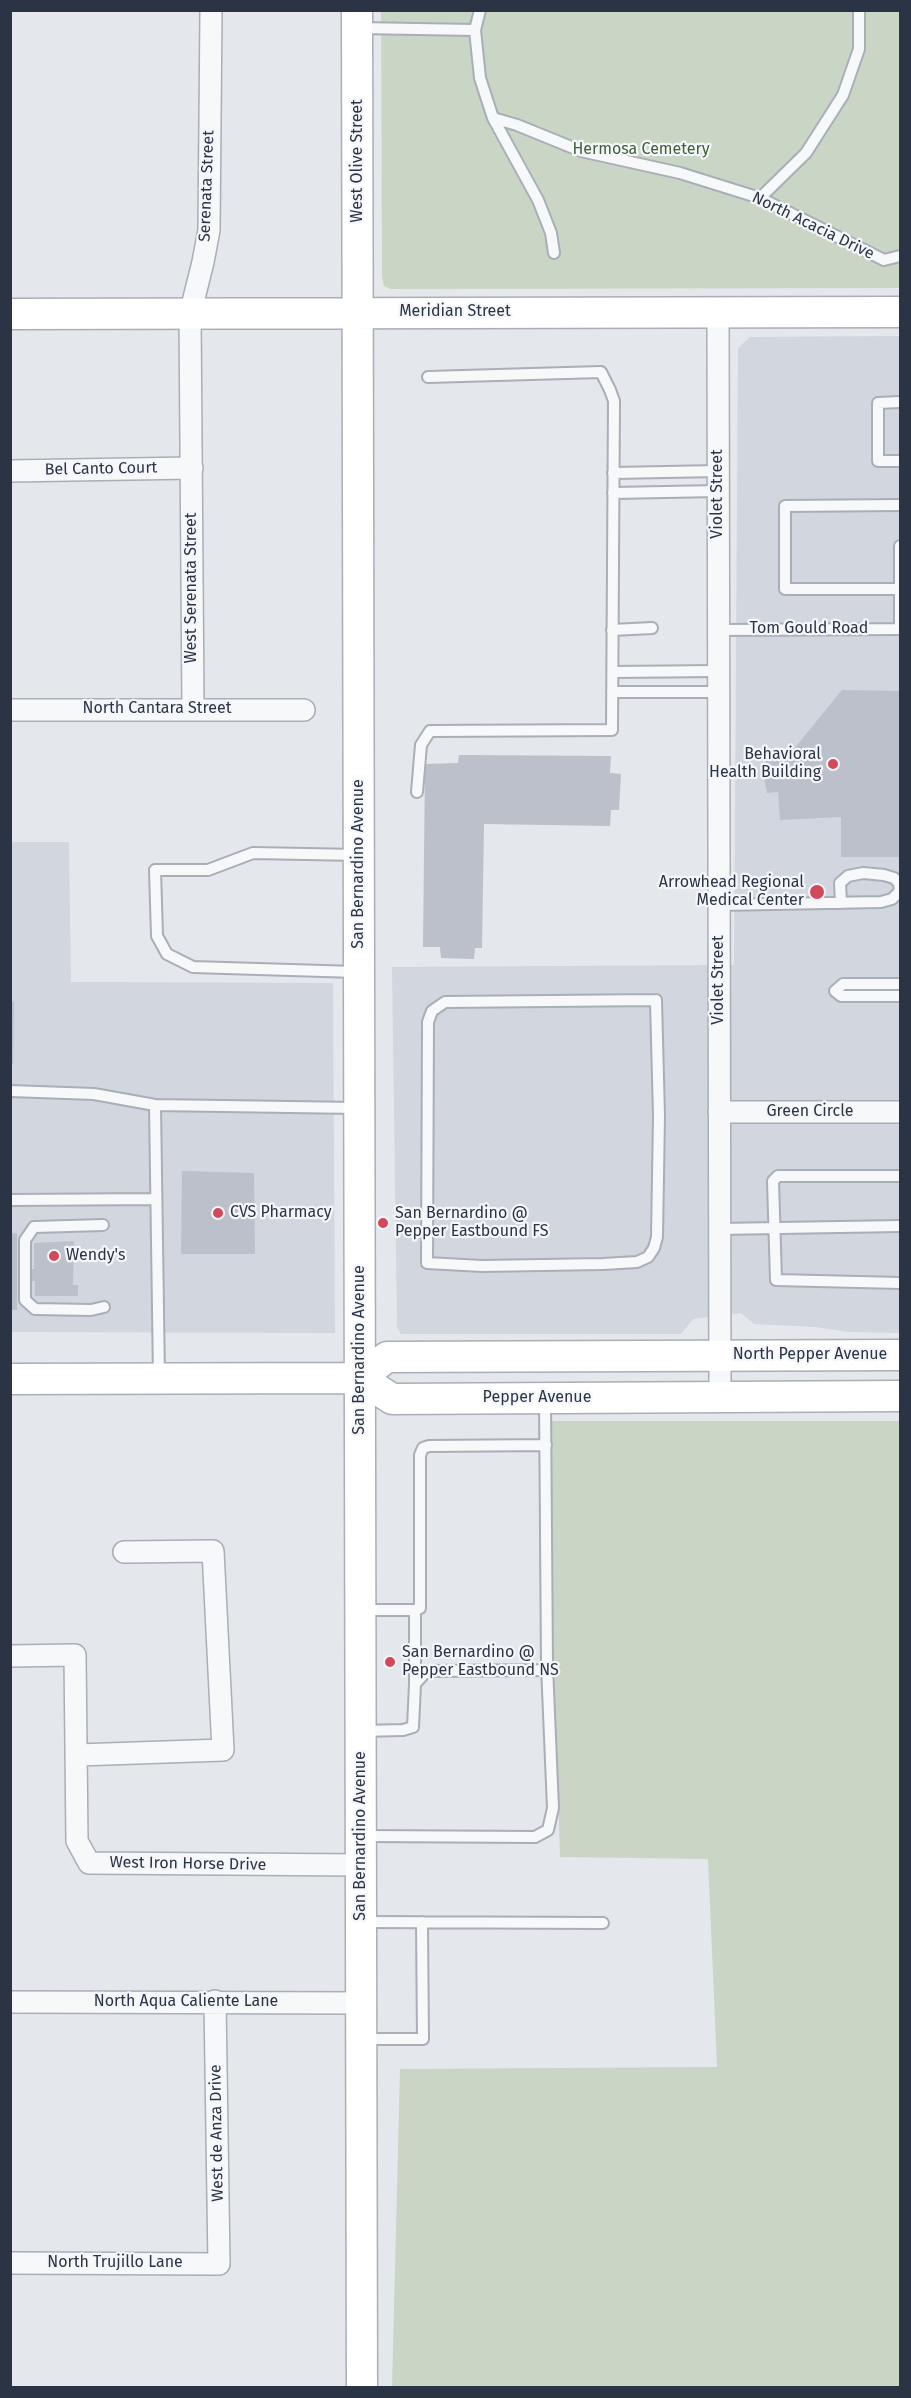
<!DOCTYPE html>
<style>
body{margin:0}
#map{position:relative;width:911px;height:2398px;overflow:hidden;background:#e4e7ec;font-family:"Fira Sans",sans-serif}
canvas{display:block}
.frame{position:absolute;inset:0;border:12px solid #2b3445;pointer-events:none}
</style>
<div id="map">
<canvas width="911" height="2398"></canvas>
<div class="frame"></div>
</div>
<script>
const c = document.querySelector('canvas').getContext('2d');
c.lineJoin = 'round';
function fill(path, color) { c.fillStyle = color; c.fill(path, 'evenodd'); }
const poly = rows => new Path2D(rows.map(r => 'M' + r).join(''));
function strokePath(path, color, width, dash) { c.strokeStyle = color; c.lineWidth = width; c.lineCap = dash ? 'butt' : 'round'; c.setLineDash(dash || []); c.stroke(path); }
function write(font, color, halo, rows, align = 'center') {
  c.font = font + ' "Fira Sans",sans-serif'; c.lineWidth = 4.5; c.setLineDash([]); c.textBaseline = 'middle'; c.strokeStyle = halo; c.fillStyle = color; for (const [text, x, y, turn = 0] of rows) {
    c.save(); c.translate(x, y); c.rotate((+turn || 0) * Math.PI / 180); c.textAlign = isNaN(turn) ? turn : align; if (halo) c.strokeText(text, 0, 0); c.fillText(text, 0, 0); c.restore();
  }
}
fill(poly([
 [900,336,900,1333,849,1332,815,1327,754,1324,741,1313,693,1319,681,1334,401,1334,397,1327,392,967,734,965,738,348,750,337],
 [11,842,69,842,71,982,333,983,335,1333,11,1332]
]), '#d2d6de');
fill(poly([
 [381,11,900,11,900,288,390,289,384,286,382,277],
 [546,1421,900,1421,900,2387,392,2388,400,2069,717,2067,708,1859,560,1857]
]), '#c9d6c5');
fill(poly([
 [842,690,900,691,900,857,841,857,841,817,780,820,778,792,767,793,764,776,766,751,793,750],
 [459,755,611,756,610,773,621,774,619,810,611,810,610,826,484,824,482,948,475,948,474,959,441,958,440,947,423,947,425,764,458,763],
 [10,1002,14,1002,13,1064,10,1064],
 [182,1171,254,1173,255,1254,181,1254],
 [17,1233,17,1310,10,1310,10,1234],
 [74,1241,73,1285,78,1285,78,1296,35,1296,35,1281,32,1281,32,1269,34,1269,34,1243]
]), '#bbc0ca');
const lane = poly([
 [359,28,475,30,480,78,493,118,517,125,581,151,680,173,760,198,884,260,900,256],
 [475,30,480,10],
 [493,118,538,200,551,233,554,253],
 [760,198,806,153,843,95,859,49,859,10],
 [900,402,878,403,878,461,900,461],
 [613,473,718,471],
 [613,493,718,491],
 [900,589,785,589,785,506,900,505],
 [900,629,900,546],
 [612,630,652,628],
 [718,630,900,629],
 [613,672,718,671],
 [612,692,719,692],
 [417,792,421,745,430,731,612,730,614,401,610,390,601,372,428,377],
 [719,905,881,902,892,899,900,891,899,883,894,878,884,875,863,873,848,876,840,883,841,903],
 [356,972,193,967,167,954,157,936,155,870,208,870,253,853,358,855],
 [900,984,843,984,835,991,841,996,900,996],
 [656,1000,659,1116,657,1237,654,1248,648,1257,637,1262,603,1264,482,1266,427,1263,428,1022,432,1011,445,1002,656,1000],
 [10,1091,94,1094,155,1105,357,1108],
 [155,1105,159,1378],
 [900,1176,778,1176,773,1181,776,1280,900,1283],
 [10,1200,156,1199],
 [103,1225,34,1227,25,1240,25,1300,35,1309,91,1310,104,1307],
 [719,1229,900,1226],
 [362,1610,415,1610],
 [415,1684,415,1610,420,1608,420,1455,423,1448,429,1446,546,1445],
 [361,1731,403,1730,413,1727,415,1684,424,1674,433,1671,542,1670,547,1666,545,1400],
 [363,1836,535,1837,548,1830,553,1808,547,1666],
 [362,1922,603,1923],
 [362,2039,423,2039,422,1922]
]);
const street = poly([
 [718,312,720,1396],
 [10,471,192,468],
 [193,708,190,314,203,262,209,230,211,10],
 [10,710,304,710],
 [719,1112,900,1112],
 [10,1656,75,1655,77,1841,89,1863,361,1865],
 [78,1755,223,1750,213,1551,124,1552],
 [10,2002,362,2003],
 [10,2263,219,2264,215,2001]
]);
const secondary = poly([
 [357,10,362,2388],
 [10,314,900,312],
 [360,1378,387,1357,900,1355],
 [10,1379,360,1378,392,1399,900,1396]
]);
strokePath(lane, '#a9aeb7', 14);
strokePath(street, '#a9aeb7', 24);
strokePath(secondary, '#a9aeb7', 33);
strokePath(lane, '#f7f8fa', 10);
strokePath(street, '#f7f8fa', 21);
strokePath(secondary, '#fff', 30);
for (const [x, y, r, color] of [
 [833,764,6,"#d1495b"],
 [817,892,8,"#d1495b"],
 [218,1213,6,"#d1495b"],
 [383,1223,6,"#d1495b"],
 [54,1256,6,"#d1495b"],
 [390,1662,6,"#d1495b"]
]) { const dot = new Path2D(); dot.arc(x, y, r, 0, 2 * Math.PI); c.fillStyle = color; c.fill(dot); strokePath(dot, '#f4f6f9', 2); }
write('16px', '#3f6138', '#f4f6f9', [
 ["Hermosa Cemetery",641,150]
]);
write('16px', '#2b3445', '#f4f6f9', [
 ["West Olive Street",358,161,-90],
 ["Serenata Street",207,186,-88],
 ["North Acacia Drive",813,226,26],
 ["Meridian Street",455,312],
 ["Bel Canto Court",101,469,-1],
 ["Violet Street",718,494,-90],
 ["West Serenata Street",192,588,-90],
 ["Tom Gould Road",809,629],
 ["North Cantara Street",157,709],
 ["San Bernardino Avenue",359,864,-90],
 ["Violet Street",719,980,-90],
 ["Green Circle",810,1112],
 ["San Bernardino Avenue",360,1350,-90],
 ["North Pepper Avenue",810,1355],
 ["Pepper Avenue",537,1398],
 ["San Bernardino Avenue",361,1836,-90],
 ["West Iron Horse Drive",188,1864,1],
 ["North Aqua Caliente Lane",186,2002],
 ["West de Anza Drive",217,2133,-91],
 ["North Trujillo Lane",115,2263]
]);
write('16px', '#2b3445', '#f4f6f9', [
 ["Behavioral",821,755,"right"],
 ["Health Building",821,773,"right"],
 ["Arrowhead Regional",804,883,"right"],
 ["Medical Center",804,901,"right"],
 ["CVS Pharmacy",230,1213],
 ["San Bernardino @",395,1214],
 ["Pepper Eastbound FS",395,1232],
 ["Wendy's",66,1256],
 ["San Bernardino @",402,1653],
 ["Pepper Eastbound NS",402,1671]
], 'left');
</script>
